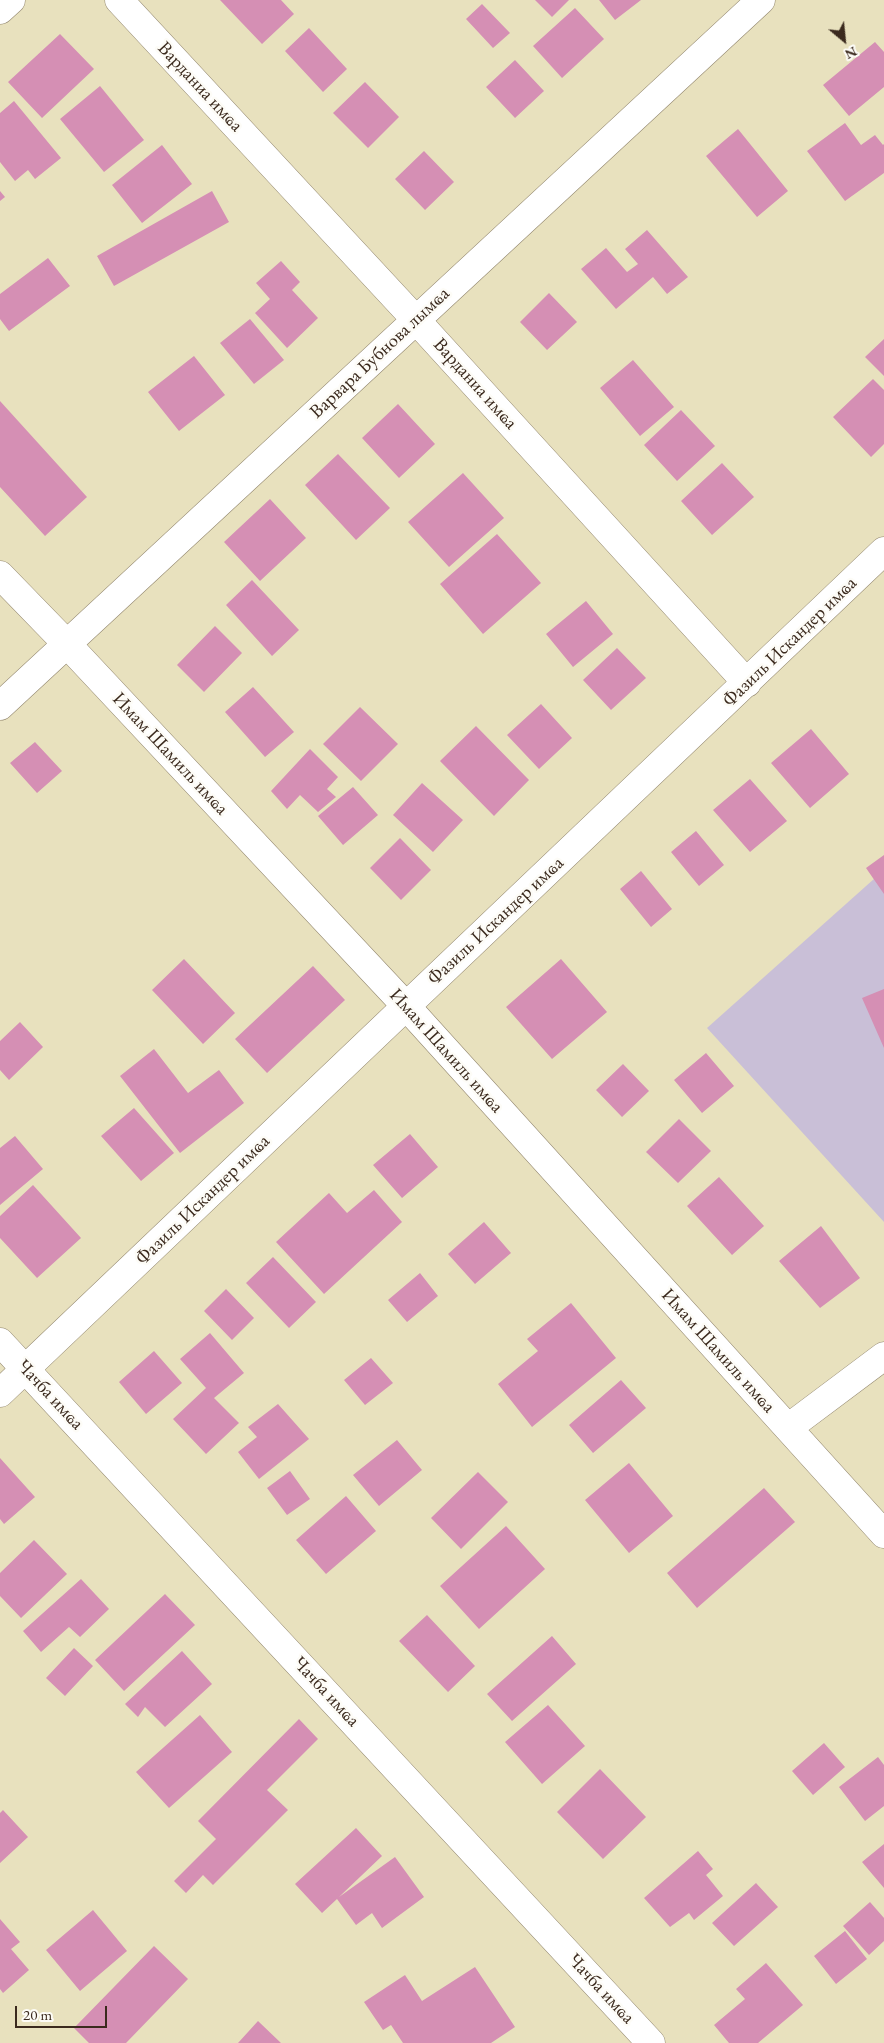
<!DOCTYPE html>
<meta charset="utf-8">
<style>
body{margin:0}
#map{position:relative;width:884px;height:2043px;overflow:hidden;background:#e8e1be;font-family:"EB Garamond",serif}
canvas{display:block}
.north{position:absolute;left:819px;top:15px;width:50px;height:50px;-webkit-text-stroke:4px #fdfcf7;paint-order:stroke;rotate:152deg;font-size:14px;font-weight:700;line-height:20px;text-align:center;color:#3b2a1e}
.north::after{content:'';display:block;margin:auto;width:18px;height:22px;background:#3b2a1e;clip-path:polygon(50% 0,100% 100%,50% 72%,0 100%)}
.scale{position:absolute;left:15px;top:2006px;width:92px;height:22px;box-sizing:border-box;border:2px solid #3b2a1e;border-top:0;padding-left:6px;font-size:15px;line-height:18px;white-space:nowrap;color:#3b2a1e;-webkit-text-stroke:4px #fdfcf7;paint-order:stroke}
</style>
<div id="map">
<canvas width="884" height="2043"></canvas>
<div class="north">N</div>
<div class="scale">20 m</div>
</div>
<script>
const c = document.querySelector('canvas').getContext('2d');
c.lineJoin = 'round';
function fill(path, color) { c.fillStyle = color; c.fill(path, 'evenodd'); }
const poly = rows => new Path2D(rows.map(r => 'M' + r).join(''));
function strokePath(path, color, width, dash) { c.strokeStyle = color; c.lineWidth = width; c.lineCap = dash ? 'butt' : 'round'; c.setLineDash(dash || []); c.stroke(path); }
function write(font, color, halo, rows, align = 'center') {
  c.font = font + ' "EB Garamond",serif'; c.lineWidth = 5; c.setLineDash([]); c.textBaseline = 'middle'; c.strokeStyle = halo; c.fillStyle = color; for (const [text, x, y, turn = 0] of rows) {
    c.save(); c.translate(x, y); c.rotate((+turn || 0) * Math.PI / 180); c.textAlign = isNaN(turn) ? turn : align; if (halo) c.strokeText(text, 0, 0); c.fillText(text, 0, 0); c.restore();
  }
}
fill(poly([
 [884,870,884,1222,707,1028]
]), '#c9bfd7');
fill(poly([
 [220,0,281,0,294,14,262,44],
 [535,0,569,0,552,17],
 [599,0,641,0,615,20],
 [482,4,510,33,493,48,466,19],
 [575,8,604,39,562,78,533,46],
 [309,28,347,69,323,92,285,51],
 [60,34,94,69,42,118,8,82],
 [875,42,884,52,884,87,849,116,823,85],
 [515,60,544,91,515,118,486,87],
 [365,82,399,117,368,148,333,113],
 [100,86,144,140,104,172,60,119],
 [14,101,61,158,35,179,28,170,15,181,0,162,0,113],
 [845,123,861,145,875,135,883,145,884,144,884,173,845,201,807,151],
 [738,129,788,191,757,217,706,156],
 [162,145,192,184,142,223,112,185],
 [424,151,454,182,425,210,395,179],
 [0,191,5,197,0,201],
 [212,191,229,222,114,286,97,256],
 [647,230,688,277,667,294,653,277,616,309,581,269,606,248,627,272,638,264,625,249],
 [48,258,70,286,9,331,0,319,0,294],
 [281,261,300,282,292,290,318,318,287,348,255,313,270,299,256,283],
 [549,293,577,322,547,350,520,322],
 [250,319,284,360,254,384,220,343],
 [884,339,884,376,865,357],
 [194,356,225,395,179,431,148,392],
 [633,360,674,407,640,436,600,388],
 [873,379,884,390,884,444,871,457,833,417],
 [0,401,87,497,45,536,0,487],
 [398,404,435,444,399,478,362,438],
 [681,410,715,446,677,481,644,445],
 [338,454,390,508,356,540,305,485],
 [722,463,754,497,712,535,681,501],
 [463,473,504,518,449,567,408,522],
 [270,499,306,538,260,581,224,542],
 [497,534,541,583,483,634,440,584],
 [252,580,299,630,272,656,226,605],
 [586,601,613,634,573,667,546,634],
 [215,626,242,653,204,692,177,665],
 [617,648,646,678,611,710,583,680],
 [253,687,294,732,265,757,225,712],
 [541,704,572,738,539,769,507,735],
 [360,707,398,744,361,781,323,744],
 [476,726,529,780,494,816,440,761],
 [811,729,849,774,810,808,771,763],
 [35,742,62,771,37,793,10,763],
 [310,749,338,777,327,789,336,797,318,812,300,795,287,809,271,791],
 [750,779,787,821,750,852,713,810],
 [422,783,463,820,433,852,393,815],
 [353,787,378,815,343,845,318,816],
 [696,831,724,865,699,886,671,852],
 [400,838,431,870,401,900,370,868],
 [884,855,884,894,866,868],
 [641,871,672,909,651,927,620,889],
 [184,959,235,1013,203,1044,152,990],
 [561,959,607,1012,552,1059,506,1007],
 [313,966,345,1000,267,1073,235,1039],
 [884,989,884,1048,862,998],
 [20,1022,43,1047,9,1080,0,1070,0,1041],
 [154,1049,188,1093,219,1070,244,1103,180,1153,120,1076],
 [706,1053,734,1086,702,1113,674,1080],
 [623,1064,649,1091,622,1117,596,1090],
 [134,1108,174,1153,141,1181,101,1136],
 [679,1119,711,1151,678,1183,646,1152],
 [410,1134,438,1167,402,1198,373,1165],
 [15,1136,43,1169,0,1205,0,1148],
 [719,1177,764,1226,732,1255,687,1206],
 [33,1185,81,1238,37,1278,0,1238,0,1216],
 [374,1190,402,1222,324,1294,276,1242,329,1193,347,1213],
 [484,1222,511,1253,475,1284,448,1254],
 [821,1226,860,1278,820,1308,779,1261],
 [273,1257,316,1302,289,1328,246,1283],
 [420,1273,438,1296,407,1322,388,1300],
 [226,1289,254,1318,232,1340,204,1311],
 [571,1303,616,1358,532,1427,498,1384,538,1351,527,1339],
 [210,1333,244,1373,214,1398,239,1423,206,1454,173,1419,206,1388,180,1359],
 [154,1351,182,1383,146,1414,119,1382],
 [371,1358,393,1383,365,1405,344,1380],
 [621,1380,646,1408,593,1453,569,1425],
 [278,1404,309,1439,259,1479,238,1452,257,1437,248,1427],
 [397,1440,422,1470,379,1506,353,1475],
 [0,1458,35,1497,4,1524,0,1519],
 [629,1463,673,1516,629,1553,585,1500],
 [290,1471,310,1499,287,1515,267,1488],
 [478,1472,508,1502,461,1549,431,1518],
 [764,1488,795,1522,697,1608,667,1573],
 [346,1496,376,1531,326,1574,296,1540],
 [506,1526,545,1569,479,1629,440,1586],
 [34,1540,67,1574,21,1618,0,1596,0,1573],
 [81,1579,109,1609,80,1637,69,1627,41,1652,23,1631],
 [165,1594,195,1625,124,1691,95,1660],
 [427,1615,475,1666,448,1692,399,1641],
 [552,1636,576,1664,512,1721,487,1694],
 [74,1648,93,1666,65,1696,46,1678],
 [182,1651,212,1684,165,1727,145,1707,138,1717,125,1704],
 [548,1705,585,1746,542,1784,505,1742],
 [200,1715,232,1752,169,1808,136,1772],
 [299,1719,318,1739,267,1790,288,1810,213,1885,203,1875,186,1893,174,1881,216,1839,198,1821],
 [824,1743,845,1767,813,1795,792,1771],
 [878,1757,884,1765,884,1806,865,1821,839,1787],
 [600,1769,646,1817,603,1859,557,1812],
 [3,1810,28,1837,0,1863,0,1813],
 [356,1828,382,1856,339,1897,395,1857,424,1897,382,1928,372,1913,356,1925,337,1899,322,1913,295,1884],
 [884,1844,884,1888,862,1862],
 [698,1851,713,1869,706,1875,723,1896,694,1920,689,1913,670,1927,644,1898],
 [756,1883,778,1907,734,1946,712,1923],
 [870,1902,884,1918,884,1941,869,1955,843,1926],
 [93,1910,127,1951,80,1991,46,1950],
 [0,1919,20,1942,11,1949,29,1970,3,1993,0,1989],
 [845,1931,867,1959,836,1984,814,1956],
 [154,1946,188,1979,126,2043,89,2043,74,2028],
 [766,1963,803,2005,758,2043,729,2043,714,2025,745,1999,736,1989],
 [475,1967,515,2027,491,2043,403,2043,391,2025,383,2030,364,2002,405,1975,422,2001],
 [258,2021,281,2043,238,2043]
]), '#d58fb4');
const minor = poly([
 [119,0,416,320,747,683],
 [0,10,11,0],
 [0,575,67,644,406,1006,884,1534],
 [0,706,761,0],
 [0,1342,651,2043],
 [0,1393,884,551],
 [788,1428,884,1356]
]);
strokePath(minor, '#92866e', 29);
strokePath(minor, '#fff', 28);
write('19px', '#3b2a1e', '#fdfcf7', [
 ["Варданиа имҩа",200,87,47],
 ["Варвара Бубнова лымҩа",380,353,-43],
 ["Варданиа имҩа",475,384,48],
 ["Фазиль Искандер имҩа",790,642,-44],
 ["Имам Шамиль имҩа",170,754,47],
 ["Фазиль Искандер имҩа",496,921,-43],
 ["Имам Шамиль имҩа",446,1051,48],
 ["Фазиль Искандер имҩа",203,1200,-44],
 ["Имам Шамиль имҩа",718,1351,48],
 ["Чачба имҩа",50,1395,47],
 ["Чачба имҩа",326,1692,47],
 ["Чачба имҩа",601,1989,47]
]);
</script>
